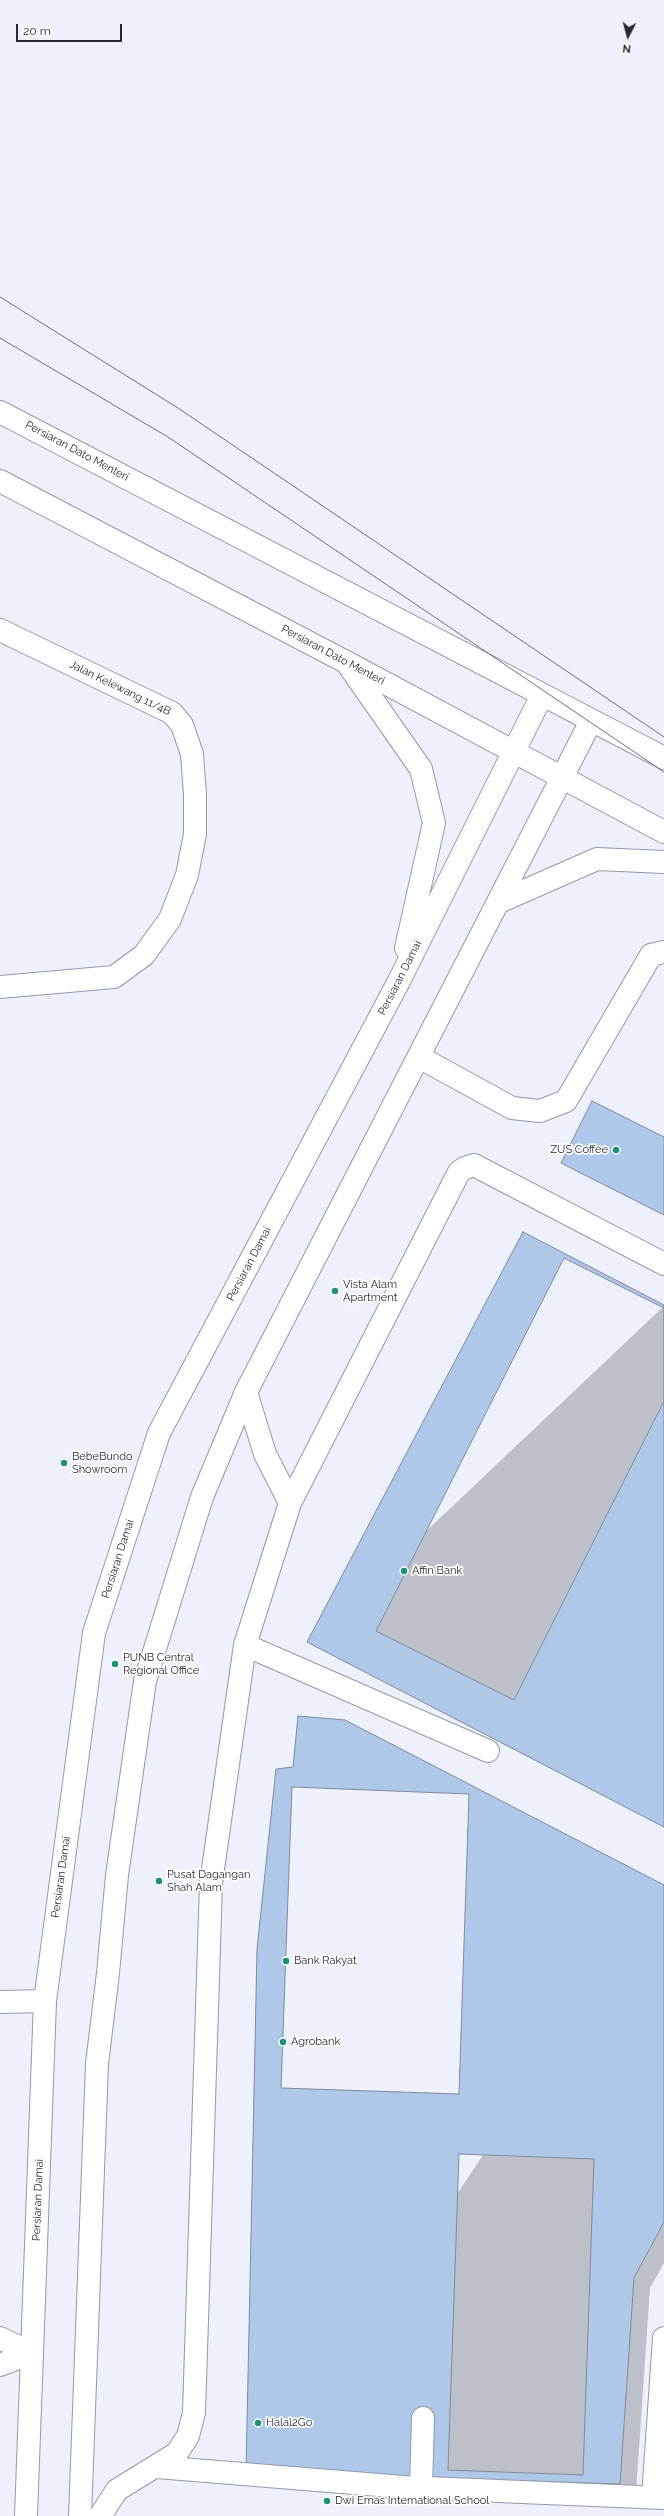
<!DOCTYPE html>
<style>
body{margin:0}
#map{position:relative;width:664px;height:2516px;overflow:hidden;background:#eef0fc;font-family:Raleway,sans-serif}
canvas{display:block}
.north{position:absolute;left:608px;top:16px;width:40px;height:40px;-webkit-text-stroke:3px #fefefe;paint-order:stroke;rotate:186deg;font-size:11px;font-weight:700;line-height:16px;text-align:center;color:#272930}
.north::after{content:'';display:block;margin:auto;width:14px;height:18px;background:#272930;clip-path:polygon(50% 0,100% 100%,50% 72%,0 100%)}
.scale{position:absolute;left:16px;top:24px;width:106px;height:18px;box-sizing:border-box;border:2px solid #272930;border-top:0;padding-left:5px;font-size:12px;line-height:14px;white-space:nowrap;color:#272930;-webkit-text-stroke:3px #fefefe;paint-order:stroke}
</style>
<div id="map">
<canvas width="664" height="2516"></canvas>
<div class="north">N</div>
<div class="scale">20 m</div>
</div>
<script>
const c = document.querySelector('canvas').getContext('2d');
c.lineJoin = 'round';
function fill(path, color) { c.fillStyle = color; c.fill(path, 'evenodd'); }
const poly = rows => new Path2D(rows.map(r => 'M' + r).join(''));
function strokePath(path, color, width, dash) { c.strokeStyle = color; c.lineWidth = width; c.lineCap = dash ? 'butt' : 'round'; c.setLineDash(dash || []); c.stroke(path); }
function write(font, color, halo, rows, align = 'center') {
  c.font = font + ' Raleway,sans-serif'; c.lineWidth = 3.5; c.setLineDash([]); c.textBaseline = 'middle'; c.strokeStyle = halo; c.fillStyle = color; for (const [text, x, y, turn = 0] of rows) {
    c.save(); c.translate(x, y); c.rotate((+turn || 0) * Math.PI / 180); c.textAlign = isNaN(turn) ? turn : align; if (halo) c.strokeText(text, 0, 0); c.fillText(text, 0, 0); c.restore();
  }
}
fill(poly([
 [664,1139,664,1215,562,1163],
 [664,1306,664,1827,309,1642],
 [664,1886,664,2263,650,2288,636,2493,264,2481]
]), '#0003');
const building = poly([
 [592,1101,664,1137,664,1215,561,1163,592,1101],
 [523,1232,664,1305,664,1827,307,1642,523,1232],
 [564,1258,664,1308,664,1401,514,1700,376,1631,564,1258],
 [298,1716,345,1720,664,1885,664,2222,634,2278,620,2484,246,2472,257,1949,276,1769,293,1767,298,1716],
 [292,1787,469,1794,459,2094,281,2088,292,1787],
 [459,2154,594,2159,583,2475,448,2470,459,2154]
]);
fill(building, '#afc8e9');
strokePath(building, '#7f8a99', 1);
const minor = poly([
 [0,630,172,713,182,725,192,754,195,795,195,834,187,875,170,919,144,955,114,977,0,987],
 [419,1057,512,1108,540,1111,566,1101,651,955,664,952],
 [246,1392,265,1454,290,1503],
 [245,1645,488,1751],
 [0,2002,45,2001],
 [0,2338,32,2353],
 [0,2365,32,2353],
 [157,2467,403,2487,664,2498],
 [421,2488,423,2418],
 [653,2497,664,2338],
 [100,2516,117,2490,177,2453,188,2436,194,2413,211,1883,245,1645,290,1503,459,1172,465,1168,474,1165,664,1264]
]);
const major = poly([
 [0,412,664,758],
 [0,481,346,662,664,832],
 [349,666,421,769,434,823,406,948],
 [499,902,597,859,664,862],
 [26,2516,45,2001,94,1633,159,1433,399,981,542,695],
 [80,2516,97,2064,108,1973,117,1875,145,1681,202,1497,246,1392,591,721]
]);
strokePath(minor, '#9498a9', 24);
strokePath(major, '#9498a9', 24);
strokePath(minor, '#fff', 22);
strokePath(major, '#fff', 22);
strokePath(poly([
 [0,297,178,408,664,737],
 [0,338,168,437,664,772]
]), '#6e7079', 1);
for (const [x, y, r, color] of [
 [616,1150,4,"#1f9173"],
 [335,1291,4,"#1f9173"],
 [64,1463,4,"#1f9173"],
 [404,1571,4,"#1f9173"],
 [115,1664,4,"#1f9173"],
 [159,1881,4,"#1f9173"],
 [286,1961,4,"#1f9173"],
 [283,2042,4,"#1f9173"],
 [258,2423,4,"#1f9173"],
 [327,2501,4,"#1f9173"]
]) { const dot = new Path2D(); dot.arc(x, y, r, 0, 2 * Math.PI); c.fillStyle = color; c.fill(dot); strokePath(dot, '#fefefe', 1.5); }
write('11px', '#272930', '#fefefe', [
 ["Persiaran Dato Menteri",77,451,28],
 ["Persiaran Dato Menteri",333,655,28],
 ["Jalan Kelewang 11/4B",120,688,26],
 ["Persiaran Damai",400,978,-63],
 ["Persiaran Damai",249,1264,-62],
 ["Persiaran Damai",118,1559,-72],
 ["Persiaran Damai",61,1877,-82],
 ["Persiaran Damai",38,2200,-88]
]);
write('11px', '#272930', '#fefefe', [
 ["ZUS Coffee",608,1150,"right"],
 ["Vista Alam",343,1285],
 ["Apartment",343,1298],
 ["BebeBundo",72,1457],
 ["Showroom",72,1470],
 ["Affin Bank",412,1571],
 ["PUNB Central",123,1658],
 ["Regional Office",123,1671],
 ["Pusat Dagangan",167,1875],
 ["Shah Alam",167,1888],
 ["Bank Rakyat",294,1961],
 ["Agrobank",291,2042],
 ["Halal2Go",266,2423],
 ["Dwi Emas International School",335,2501]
], 'left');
</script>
